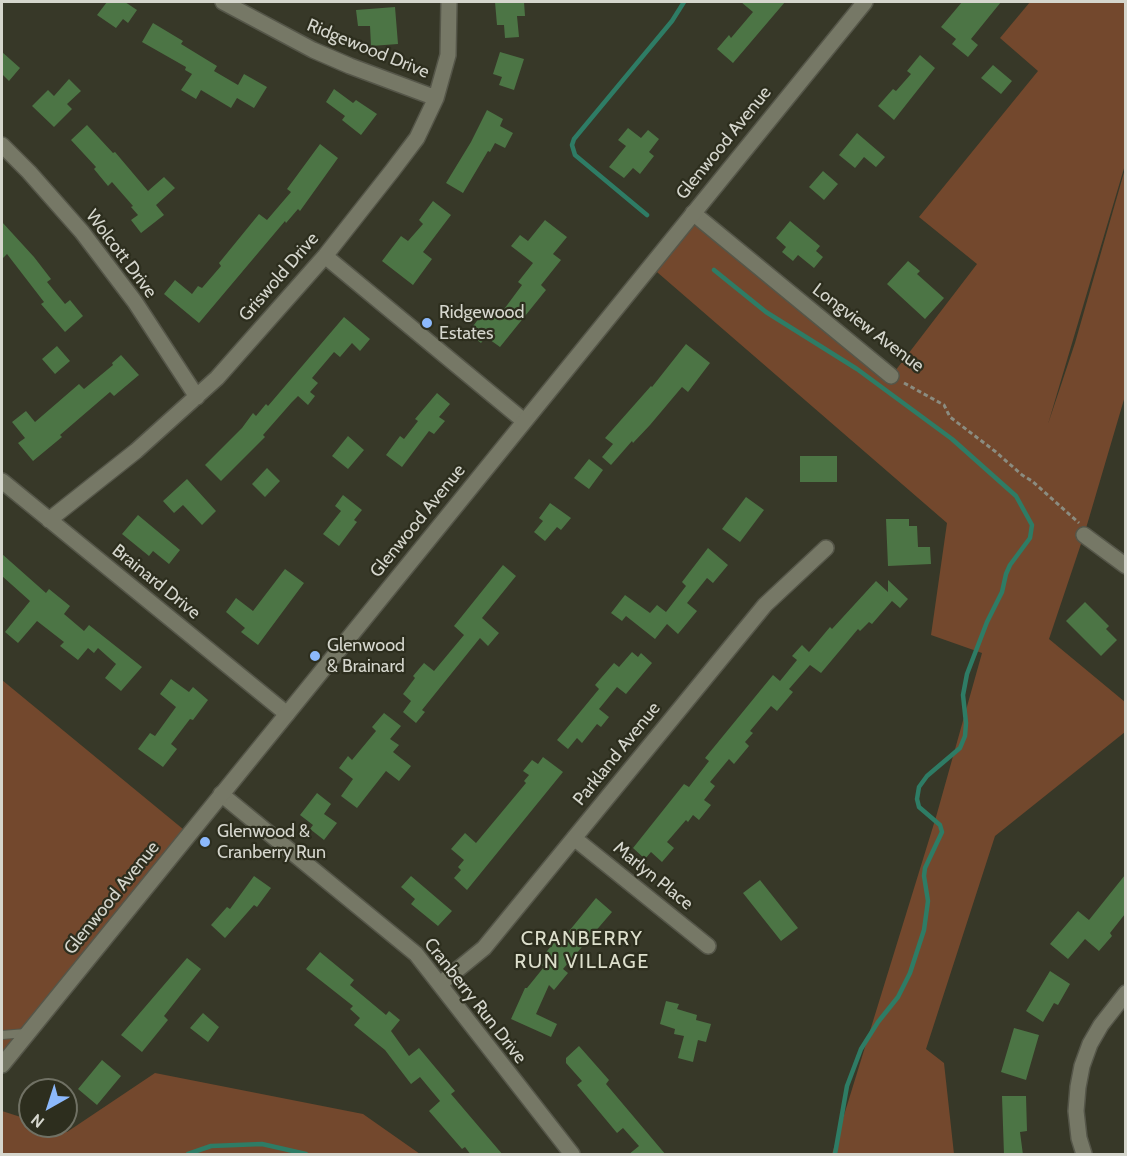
<!DOCTYPE html>
<style>
body{margin:0}
#map{position:relative;width:1127px;height:1156px;overflow:hidden;background:#373828;font-family:Cabin,sans-serif}
canvas{display:block}
.frame{position:absolute;inset:0;border:3px solid #d5d6cd;pointer-events:none}
.north{position:absolute;left:18px;top:1078px;width:60px;height:60px;box-sizing:border-box;background:#2d2e1e;border:2px solid #707164;border-radius:50%;rotate:219deg;font-size:16px;font-weight:700;line-height:24px;text-align:center;color:#d5d6cd}
.north::after{content:'';display:block;margin:auto;width:21px;height:27px;background:#8cb9fc;clip-path:polygon(50% 0,100% 100%,50% 72%,0 100%)}
</style>
<div id="map">
<canvas width="1127" height="1156"></canvas>
<div class="frame"></div>
<div class="north">N</div>
</div>
<script>
const c = document.querySelector('canvas').getContext('2d');
c.lineJoin = 'round';
function fill(path, color) { c.fillStyle = color; c.fill(path, 'evenodd'); }
const poly = rows => new Path2D(rows.map(r => 'M' + r).join(''));
function strokePath(path, color, width, dash) { c.strokeStyle = color; c.lineWidth = width; c.lineCap = dash ? 'butt' : 'round'; c.setLineDash(dash || []); c.stroke(path); }
function write(font, color, halo, rows, align = 'center') {
  c.font = font + ' Cabin,sans-serif'; c.lineWidth = 4.5; c.setLineDash([]); c.textBaseline = 'middle'; c.strokeStyle = halo; c.fillStyle = color; for (const [text, x, y, turn = 0] of rows) {
    c.save(); c.translate(x, y); c.rotate((+turn || 0) * Math.PI / 180); c.textAlign = isNaN(turn) ? turn : align; if (halo) c.strokeText(text, 0, 0); c.fillText(text, 0, 0); c.restore();
  }
}
fill(poly([
 [1030,2,1125,2,1125,165,1048,424,1075,343,1125,169,1125,396,1084,535,1049,639,1125,702,1125,732,995,836,926,1049,944,1063,954,1154,832,1154,936,817,982,653,931,635,947,523,650,266,693,213,892,375,977,264,919,217,1038,71,1000,38],
 [2,680,189,834,2,1065],
 [155,1073,363,1114,420,1154,2,1154,2,1111,30,1120,30,1126,48,1126,67,1132]
]), '#73482d');
strokePath(poly([
 [647,215,575,155,572,145,574,139,672,21,684,2],
 [714,270,766,312,857,369,952,439,1016,496,1032,525,1030,538,1010,565,1006,574,1002,592,987,622,967,674,963,695,966,723,965,736,960,748,927,776,919,787,917,799,919,807,940,825,942,832,925,868,924,876,928,901,924,930,910,973,898,997,878,1022,861,1049,847,1086,835,1154],
 [188,1154,211,1146,262,1144,306,1154]
]), '#2e7c65', 4.5);
fill(poly([
 [107,2,125,2,137,10,128,23,123,19,116,28,97,15],
 [495,2,524,2,525,16,517,16,519,37,505,38,504,25,497,25],
 [741,2,785,2,733,63,717,49,729,35,731,38,753,12],
 [962,2,1001,2,971,39,978,45,968,57,952,44,956,39,941,27],
 [395,7,398,44,371,46,370,26,358,26,356,10],
 [153,23,183,41,181,44,217,66,214,71,238,85,244,74,267,87,254,108,237,98,231,108,201,90,196,99,181,90,192,74,185,70,186,67,142,42],
 [2,52,20,68,9,81,2,74],
 [500,52,524,59,514,90,499,85,502,77,493,74],
 [920,55,935,68,894,120,878,106,893,89,896,91,911,74,907,71],
 [993,65,1012,81,1001,94,981,78],
 [69,79,81,91,67,104,72,109,54,127,32,106,48,90,54,96],
 [334,89,353,103,356,100,377,114,361,135,342,120,345,116,326,102],
 [487,110,503,119,500,126,513,133,505,148,495,143,490,152,488,151,463,193,446,183,471,142],
 [87,125,113,153,115,152,148,191,164,177,175,188,156,205,164,215,141,233,131,220,138,215,131,207,133,206,112,182,108,186,94,169,96,167,71,140],
 [628,128,641,138,648,130,659,139,649,152,654,156,640,174,633,168,624,178,609,167,626,146,618,140],
 [857,133,885,157,876,167,864,157,855,168,839,155],
 [320,144,338,158,300,211,298,209,286,223,285,221,199,323,164,294,175,280,192,294,198,286,202,288,221,266,219,263,259,214,267,220,291,192,287,189],
 [823,171,838,184,824,200,809,187],
 [433,201,451,215,423,252,432,259,413,285,382,261,401,236,408,241,423,224,419,220],
 [545,220,567,237,553,254,561,260,541,285,546,290,500,347,486,337,481,343,468,333,485,310,491,315,493,312,499,316,522,285,518,282,533,263,511,246,520,235,528,241],
 [790,221,820,246,816,251,823,257,814,268,798,255,793,261,782,252,786,247,776,238],
 [2,222,34,257,51,279,47,282,65,304,70,300,83,316,65,332,41,304,44,302,7,254,2,259],
 [908,261,920,271,917,274,944,298,925,319,887,284],
 [344,317,370,339,360,351,352,343,340,357,334,352,312,378,318,383,310,392,315,396,308,405,298,396,292,402,263,435,265,437,221,481,205,465,242,428,253,413,256,416,266,404,268,406],
 [686,344,710,363,688,392,682,387,650,425,633,443,632,441,611,465,602,457,613,444,605,438,651,386,652,387],
 [57,346,70,361,55,374,42,359],
 [121,355,139,375,114,396,110,392,60,435,62,437,33,461,18,443,25,438,12,422,26,411,35,422,79,384,84,389,113,365,112,363],
 [437,393,450,404,439,417,445,421,434,434,429,431,402,467,386,455,400,436,404,439,418,421,415,419],
 [348,436,364,450,348,469,332,456],
 [800,456,837,456,837,482,800,482],
 [589,459,603,470,589,489,574,478],
 [267,468,280,481,265,497,252,484],
 [187,479,216,511,202,525,183,505,174,513,163,501],
 [343,495,362,510,354,520,357,522,339,546,323,534,341,511,335,506],
 [746,497,764,510,740,542,722,529],
 [550,503,571,518,561,530,557,527,545,541,534,532,543,521,539,518],
 [138,515,180,550,169,564,153,551,149,556,122,534],
 [886,519,909,519,909,526,917,526,918,547,930,547,931,564,888,566],
 [708,548,728,565,713,583,707,578,687,603,697,611,678,634,667,624,655,639,626,616,622,621,611,613,625,595,650,613,657,605,666,612,686,586,682,582],
 [2,554,46,593,49,589,70,606,64,614,84,631,89,625,142,667,121,691,105,678,116,664,98,648,94,653,88,648,78,660,60,646,64,642,37,621,18,643,5,632,30,601,2,576],
 [503,565,516,576,482,618,499,633,488,646,480,638,422,710,425,712,416,723,403,712,411,701,403,694,415,678,413,676,424,663,434,671,464,635,454,626],
 [285,569,304,583,258,645,241,632,245,628,226,612,236,598,253,611],
 [888,580,908,599,900,608,892,601,872,624,869,622,860,631,858,629,821,673,810,665,789,689,793,692,777,711,771,706,750,731,753,733,745,742,749,746,734,764,729,759,710,782,715,786,704,800,711,805,699,820,693,815,688,822,686,820,667,842,674,848,662,862,651,852,645,859,633,848,684,784,689,787,709,761,705,758,773,675,780,681,797,660,792,656,802,645,809,652,830,627,832,629,876,581,888,592],
 [1085,602,1109,626,1106,629,1117,640,1101,656,1066,621],
 [632,652,638,657,641,653,652,663,626,694,617,687,599,709,609,717,601,727,597,724,582,743,577,738,568,749,557,740,599,689,595,685,614,663,619,667],
 [171,679,189,692,193,687,208,700,193,720,190,719,171,744,177,749,163,767,138,749,150,733,155,736,176,707,160,694],
 [384,713,401,726,390,739,399,745,393,752,411,766,399,781,386,771,357,808,341,796,353,779,339,768,348,756,352,760,376,731,372,727],
 [543,757,563,772,467,890,454,878,461,870,458,867,464,860,451,849,465,833,476,843,526,783,524,781,529,775,523,771,532,760,538,764],
 [317,793,331,804,324,814,337,823,324,840,310,829,313,825,300,815],
 [1125,875,1125,914,1110,933,1112,936,1099,951,1085,939,1068,959,1050,944,1078,911,1089,920],
 [254,876,271,888,257,907,254,905,225,938,211,925,227,907,230,909],
 [411,876,452,911,438,926,411,904,415,899,401,887],
 [760,880,798,928,781,941,743,893],
 [596,898,612,912,563,969,568,973,554,990,549,985,536,1014,557,1024,551,1037,511,1019,525,988,527,988,544,967,538,962,557,939,561,941],
 [320,952,354,980,350,985,386,1015,389,1011,400,1020,391,1031,409,1056,419,1048,455,1091,451,1094,503,1155,471,1155,465,1147,462,1149,429,1111,440,1101,420,1077,411,1084,385,1050,354,1025,360,1018,350,1009,353,1006,306,969],
 [187,958,201,969,164,1016,168,1020,142,1052,121,1035],
 [1050,971,1070,984,1058,1005,1054,1003,1043,1022,1026,1011],
 [666,1001,679,1004,677,1009,697,1015,696,1020,711,1024,706,1042,698,1040,693,1062,678,1058,684,1036,674,1034,675,1029,660,1024],
 [203,1013,219,1027,208,1042,190,1028],
 [1014,1028,1039,1035,1026,1080,1001,1072],
 [579,1046,609,1080,606,1084,666,1155,628,1155,639,1146,623,1128,617,1133,577,1085,582,1081,566,1063,566,1058],
 [102,1060,121,1076,97,1105,78,1089],
 [1002,1096,1026,1096,1027,1131,1020,1132,1023,1155,1004,1155]
]), '#4c7545');
const service = poly([
 [2,1035,26,1033]
]);
const minor = poly([
 [223,2,313,50,350,66,436,98],
 [2,145,29,172,82,232,135,302,197,397],
 [693,213,891,376],
 [325,256,524,421],
 [2,481,287,714],
 [49,520,136,451,217,378,325,256,392,171,417,138,436,98,448,55,449,2],
 [1084,535,1126,566],
 [221,794,416,954,572,1154],
 [574,838,708,946],
 [440,984,484,948,765,605,826,548],
 [1084,1154,1079,1138,1076,1111,1078,1087,1082,1066,1090,1044,1101,1025,1126,993]
]);
const tertiary = poly([
 [2,1065,865,2]
]);
strokePath(service, '#555649', 10);
strokePath(minor, '#555649', 18);
strokePath(tertiary, '#555649', 18);
strokePath(poly([
 [904,383,944,405,950,417,996,452,1022,475,1032,481,1079,523]
]), '#8b8c80', 3, [4.5, 3]);
strokePath(service, '#767866', 8);
strokePath(minor, '#767866', 15);
strokePath(tertiary, '#767866', 15);
for (const [x, y, r, color] of [
 [427,323,6,"#8cb9fc"],
 [315,656,6,"#8cb9fc"],
 [205,842,6,"#8cb9fc"]
]) { const dot = new Path2D(); dot.arc(x, y, r, 0, 2 * Math.PI); c.fillStyle = color; c.fill(dot); strokePath(dot, '#2d2e1e', 2); }
write('18px', '#d5d6cd', '#2d2e1e', [
 ["Ridgewood Drive",368,49,22],
 ["Glenwood Avenue",724,143,-51],
 ["Wolcott Drive",121,254,53],
 ["Griswold Drive",279,277,-49],
 ["Longview Avenue",868,328,37],
 ["Glenwood Avenue",418,521,-51],
 ["Brainard Drive",156,582,39],
 ["Parkland Avenue",617,754,-51],
 ["Marlyn Place",653,876,39],
 ["Glenwood Avenue",112,898,-51],
 ["Cranberry Run Drive",475,1001,52]
]);
write('18px', '#d5d6cd', '#2d2e1e', [
 ["Ridgewood",439,313],
 ["Estates",439,334],
 ["Glenwood",327,646],
 ["& Brainard",327,667],
 ["Glenwood &",217,832],
 ["Cranberry Run",217,853]
], 'left');
c.letterSpacing = '1.5px';
write('20px', '#dddfcc', '#2d2e1e', [
 ["CRANBERRY",582,939],
 ["RUN VILLAGE",582,962]
]);
c.letterSpacing = '0px';
</script>
